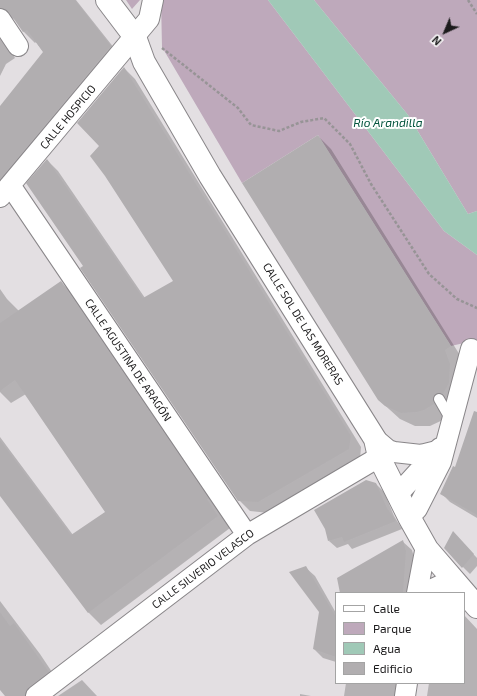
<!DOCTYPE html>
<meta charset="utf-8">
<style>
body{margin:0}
#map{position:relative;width:477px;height:696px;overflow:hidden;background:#e3dfe2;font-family:"Exo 2",sans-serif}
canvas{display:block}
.legend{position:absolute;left:335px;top:592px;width:130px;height:92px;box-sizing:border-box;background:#fff;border:1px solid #a4a4a4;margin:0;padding:5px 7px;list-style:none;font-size:12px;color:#1c1b1c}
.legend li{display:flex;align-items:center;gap:8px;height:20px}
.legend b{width:20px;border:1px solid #a4a4a4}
.north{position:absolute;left:425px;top:12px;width:40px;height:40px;-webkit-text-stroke:3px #fff;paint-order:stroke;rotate:224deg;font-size:11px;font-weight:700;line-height:16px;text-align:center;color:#1c1b1c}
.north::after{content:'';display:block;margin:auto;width:14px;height:18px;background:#1c1b1c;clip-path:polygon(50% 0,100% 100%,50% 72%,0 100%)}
</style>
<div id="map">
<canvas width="477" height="696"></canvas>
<ul class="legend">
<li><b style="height:5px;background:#fff"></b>Calle</li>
<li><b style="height:11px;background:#bea9bb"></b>Parque</li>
<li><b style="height:11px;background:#a0c9b7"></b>Agua</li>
<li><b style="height:11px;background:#b1aeb0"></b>Edificio</li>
</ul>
<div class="north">N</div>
</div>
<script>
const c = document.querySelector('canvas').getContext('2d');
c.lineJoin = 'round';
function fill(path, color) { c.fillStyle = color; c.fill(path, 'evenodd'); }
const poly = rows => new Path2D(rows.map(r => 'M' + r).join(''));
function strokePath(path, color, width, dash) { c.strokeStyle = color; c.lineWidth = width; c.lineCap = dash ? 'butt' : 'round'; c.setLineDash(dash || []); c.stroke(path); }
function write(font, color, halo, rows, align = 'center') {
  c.font = font + ' "Exo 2",sans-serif'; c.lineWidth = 4; c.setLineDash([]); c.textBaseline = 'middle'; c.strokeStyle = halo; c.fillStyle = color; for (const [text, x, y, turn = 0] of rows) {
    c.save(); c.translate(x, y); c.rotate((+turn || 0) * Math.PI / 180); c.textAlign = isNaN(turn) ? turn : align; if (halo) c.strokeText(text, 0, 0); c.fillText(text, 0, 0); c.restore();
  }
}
fill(poly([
 [126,0,140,0,132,9],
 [161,0,268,0,444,231,477,255,477,340,451,346,318,135,242,183,162,47],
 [314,0,477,0,477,211,468,214,408,115]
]), '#bea9bb');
fill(poly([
 [268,0,314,0,408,115,468,214,477,211,477,255,444,231]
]), '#a0c9b7');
fill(poly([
 [0,0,76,0,122,58,2,201,0,208,0,107,44,53,36,42,35,43,24,32,16,20,12,18,5,20,0,30],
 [0,33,15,58,6,64,0,76],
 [124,68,135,79,361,447,360,460,269,513,250,511,239,500,47,160,58,171,145,298,174,281,101,146],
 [318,136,331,149,463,360,447,418,430,426,415,426,400,419,379,400],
 [61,282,73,294,220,511,218,511,230,528,101,625,89,613,0,494,0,437,73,535,106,512,26,394,11,403,0,392,0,289,7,299,19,311],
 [477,413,477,518,450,502,442,494,456,469],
 [376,484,384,492,394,516,402,529,352,549,348,544,337,548,329,541],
 [460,540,477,558,477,566,470,574,463,567],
 [402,541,412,550,415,561,413,593,341,593],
 [305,567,315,576,336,613,336,662,323,658,314,649,320,612],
 [0,601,40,654,60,684,46,696,6,696,0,689],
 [464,615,477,629,477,696,427,696,429,683,464,683],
 [82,680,97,696,58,696],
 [346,683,398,683,396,696,344,696],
 [300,694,311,696,300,696]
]), '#0003');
fill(poly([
 [0,0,75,0,111,46,0,179,0,106,43,52,27,30,23,32,9,12,0,8],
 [124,67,351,436,349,449,258,502,238,501,80,268,83,266,26,183,47,159,143,298,173,281,105,176,90,156,99,146,77,123],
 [318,135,451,346,445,350,450,364,449,383,443,394,439,393,434,395,433,399,434,404,424,410,417,412,401,413,385,406,378,400,242,183],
 [61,281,209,499,207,499,218,516,88,613,0,496,0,440,71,535,105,512,15,380,0,391,0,323],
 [474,411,477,412,477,515,440,494,453,466,455,467],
 [366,480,376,483,387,508,396,521,344,542,342,537,328,541,325,529,314,510],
 [453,531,474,554,462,568,444,548],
 [403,540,406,551,403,593,340,593,337,578],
 [306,566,336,617,336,657,313,649,319,612,289,572],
 [0,612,10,626,14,623,49,672,29,687,25,696,5,696,0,690]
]), '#b1aeb0');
const lane = poly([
 [439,399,451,420]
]);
const street = poly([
 [0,19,18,46],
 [10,185,247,535],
 [0,197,149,19,153,0],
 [375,439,388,450,394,452,421,455,437,451],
 [398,494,440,448],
 [409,517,417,509,441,462,471,349,477,352],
 [417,593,425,551,427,549],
 [424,593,439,586,456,582],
 [36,696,247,535,379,457],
 [405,696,407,683]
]);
const secondary = poly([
 [107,0,135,37,144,62,210,176,375,439,379,457,409,517,427,549,477,607]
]);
strokePath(lane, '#898689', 12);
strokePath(street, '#898689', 22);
strokePath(secondary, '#898689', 24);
strokePath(poly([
 [468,0,477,14],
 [162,48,238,108,251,125,279,131,301,122,324,118,350,144,371,184,429,274,457,299,477,308]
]), '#979496', 2.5, [3, 2]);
strokePath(lane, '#fff', 10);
strokePath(street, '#fff', 20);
strokePath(secondary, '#fff', 22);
write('11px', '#1c1b1c', '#fff', [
 ["CALLE HOSPICIO",68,117,-50],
 ["CALLE SOL DE LAS MORERAS",303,324,58],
 ["CALLE AGUSTINA DE ARAGÓN",128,360,56],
 ["CALLE SILVERIO VELASCO",203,569,-37]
]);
write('italic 12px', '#04553e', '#fff', [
 ["Río Arandilla",388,123]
]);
</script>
